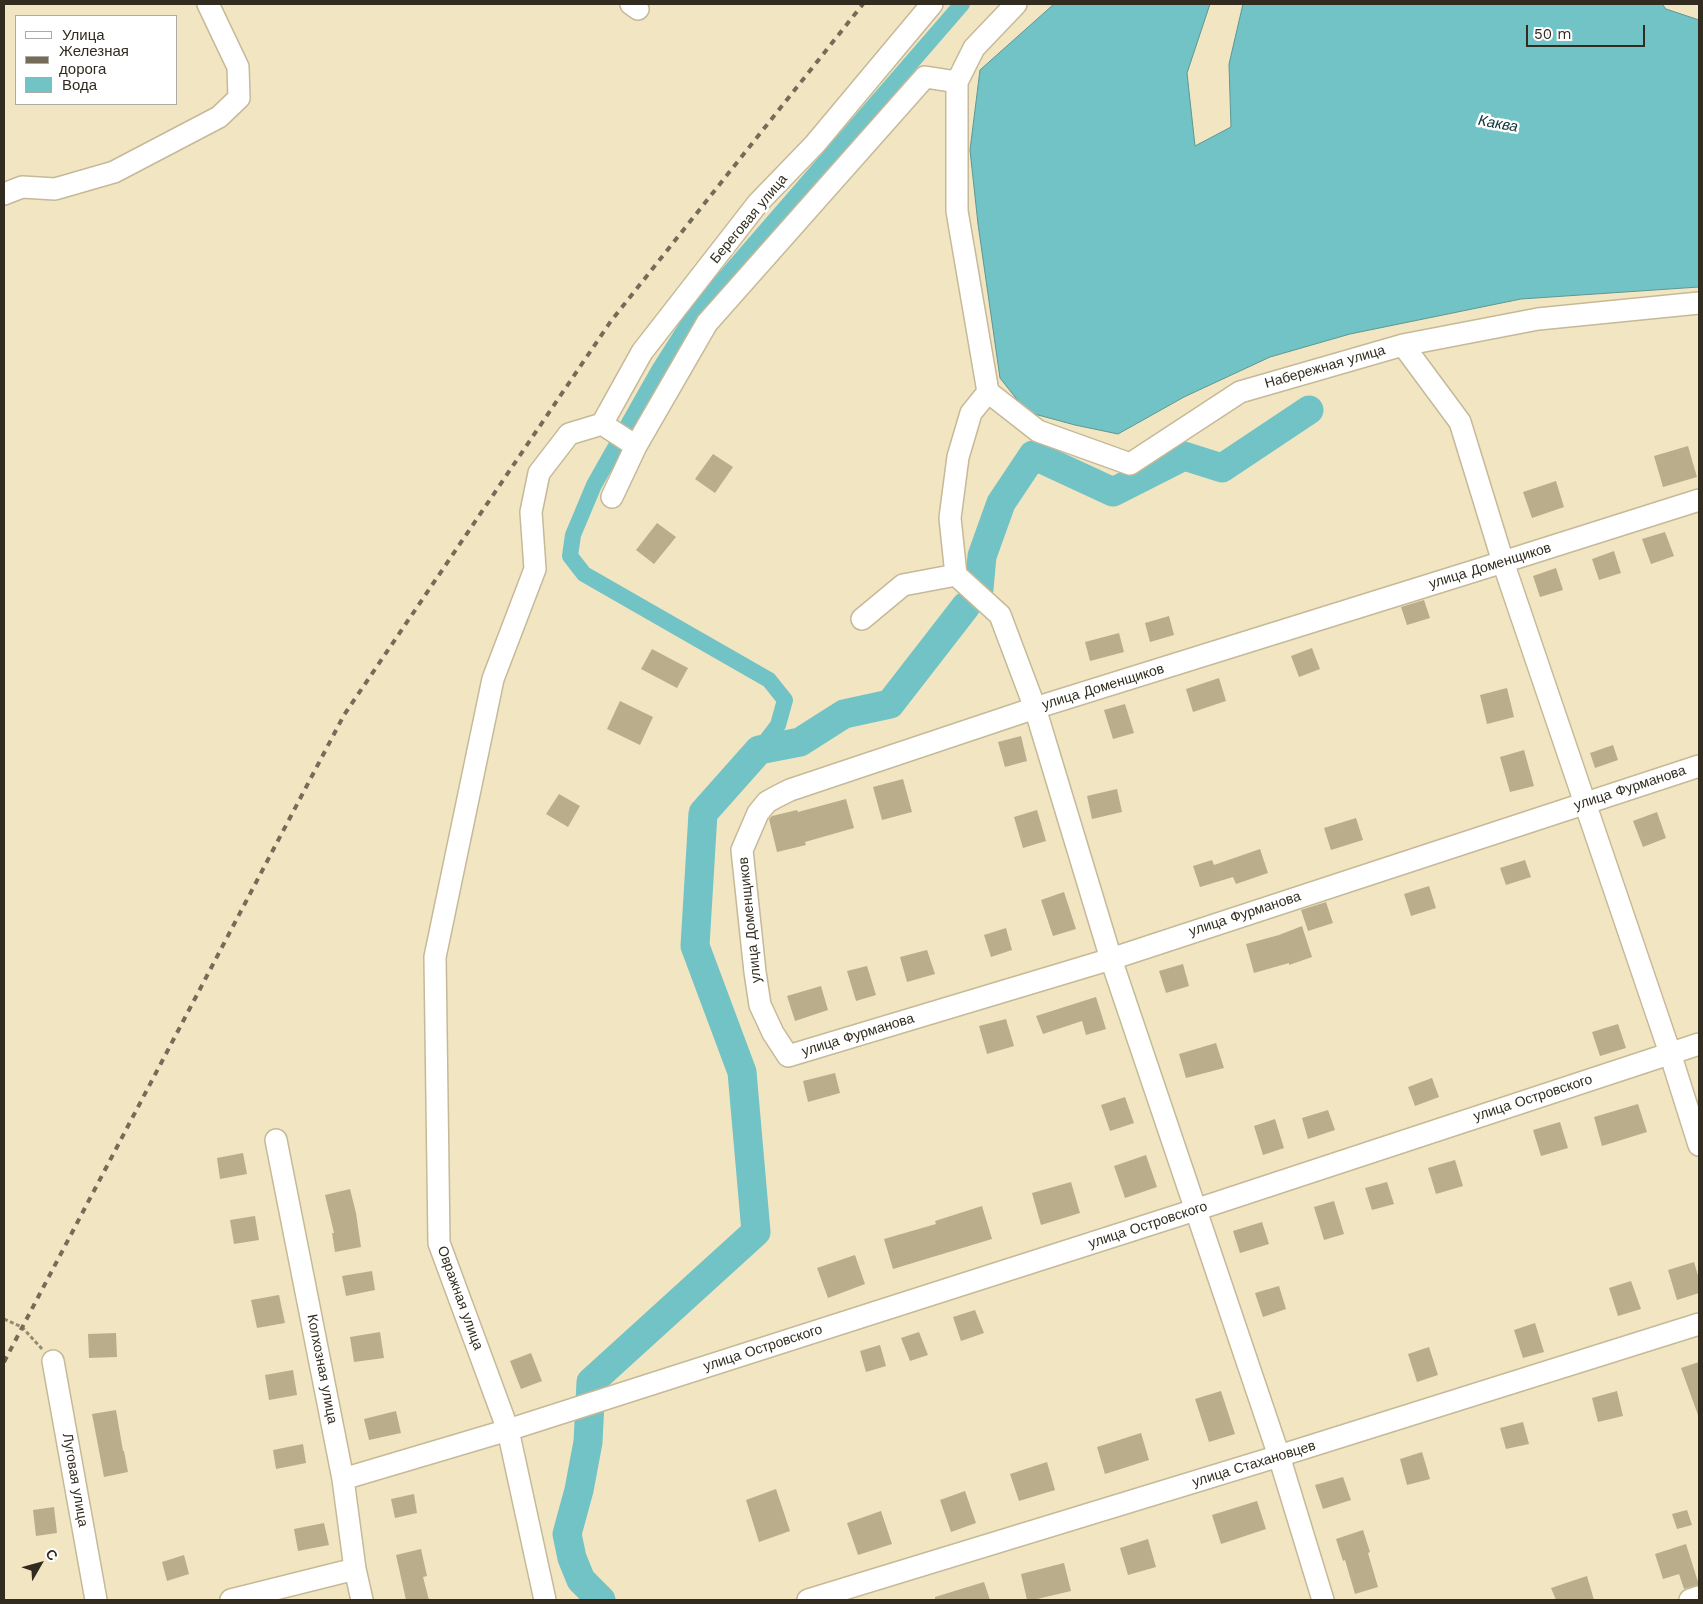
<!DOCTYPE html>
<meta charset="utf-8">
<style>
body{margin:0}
#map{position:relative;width:1703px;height:1604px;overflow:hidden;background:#f2e5c2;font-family:"Work Sans",sans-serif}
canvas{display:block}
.frame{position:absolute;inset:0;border:5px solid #312c1f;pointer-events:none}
.legend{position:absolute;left:15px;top:15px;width:162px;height:90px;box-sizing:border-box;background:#fff;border:1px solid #adaba5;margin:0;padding:6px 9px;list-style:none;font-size:15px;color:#312c1f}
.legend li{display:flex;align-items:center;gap:10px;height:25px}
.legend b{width:25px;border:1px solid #adaba5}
.north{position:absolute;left:15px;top:1539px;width:50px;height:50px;-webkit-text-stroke:4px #fff;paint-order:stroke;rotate:52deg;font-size:14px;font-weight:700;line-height:20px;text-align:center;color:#312c1f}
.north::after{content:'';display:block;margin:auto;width:18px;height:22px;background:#312c1f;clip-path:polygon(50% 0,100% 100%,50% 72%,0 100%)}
.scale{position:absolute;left:1526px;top:25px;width:119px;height:22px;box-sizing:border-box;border:2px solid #312c1f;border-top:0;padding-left:6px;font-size:15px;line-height:18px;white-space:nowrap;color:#312c1f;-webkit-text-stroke:4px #fff;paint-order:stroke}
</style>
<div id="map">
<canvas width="1703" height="1604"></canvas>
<div class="frame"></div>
<ul class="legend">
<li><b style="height:6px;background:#fff"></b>Улица</li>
<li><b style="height:6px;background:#746c58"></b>Железная дорога</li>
<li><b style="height:14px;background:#71c3c5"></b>Вода</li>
</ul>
<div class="north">С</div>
<div class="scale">50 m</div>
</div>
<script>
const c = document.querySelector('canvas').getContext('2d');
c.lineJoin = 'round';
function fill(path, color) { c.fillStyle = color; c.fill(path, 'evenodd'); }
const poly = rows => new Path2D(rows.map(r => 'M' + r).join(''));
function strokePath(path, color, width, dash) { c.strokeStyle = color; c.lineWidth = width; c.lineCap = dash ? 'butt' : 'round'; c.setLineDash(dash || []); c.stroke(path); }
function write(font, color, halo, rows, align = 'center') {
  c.font = font + ' "Work Sans",sans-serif'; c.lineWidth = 5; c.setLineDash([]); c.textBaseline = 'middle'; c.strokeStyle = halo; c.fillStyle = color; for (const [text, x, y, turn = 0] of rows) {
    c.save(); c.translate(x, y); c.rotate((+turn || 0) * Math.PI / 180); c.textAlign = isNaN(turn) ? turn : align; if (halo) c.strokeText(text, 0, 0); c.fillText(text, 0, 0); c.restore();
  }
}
const water = poly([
 [1054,4,1210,4,1187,73,1195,146,1231,127,1229,64,1243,4,1662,4,1666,9,1699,20,1699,287,1521,299,1350,334,1270,357,1184,397,1118,434,1075,425,1027,412,1000,378,978,224,970,150,980,70,1054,4]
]);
fill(water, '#71c3c5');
strokePath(water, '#5e9693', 1);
strokePath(poly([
 [759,750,778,725,785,700,769,680,584,574,570,556,573,535,594,485,659,370,697,310,962,4]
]), '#71c3c5', 16);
strokePath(poly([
 [979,589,982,556,1001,503,1033,455,1113,492,1184,456,1222,468,1309,410],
 [601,1600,581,1580,572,1558,567,1534,579,1490,588,1442,591,1382,756,1232,742,1072,695,946,703,813,759,750,800,742,844,714,890,704,966,606]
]), '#71c3c5', 29);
fill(poly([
 [1688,446,1697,477,1663,487,1654,456],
 [713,454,733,467,715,493,695,479],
 [1556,481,1564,507,1532,518,1523,492],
 [657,523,676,537,654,564,636,550],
 [1665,532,1674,556,1651,564,1642,539],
 [1614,551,1621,573,1599,580,1592,559],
 [1556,568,1563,590,1540,597,1533,576],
 [1424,600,1430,618,1407,625,1401,607],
 [1169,616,1174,635,1150,642,1145,623],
 [1119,633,1124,652,1090,661,1085,642],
 [1312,648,1320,669,1299,677,1291,656],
 [652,649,688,668,677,688,641,669],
 [1219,678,1226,701,1193,712,1186,689],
 [1507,688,1514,717,1487,724,1480,695],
 [620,701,653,717,640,745,607,729],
 [1125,704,1134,733,1113,739,1104,710],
 [1021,736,1027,761,1005,767,998,742],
 [1613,745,1618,760,1595,768,1590,753],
 [1524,750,1534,786,1510,792,1500,757],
 [903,779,912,812,882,820,873,787],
 [1117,789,1122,812,1092,819,1087,796],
 [559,794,580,806,568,827,546,814],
 [846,799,854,828,805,842,806,845,777,852,769,819,772,816,797,810,798,812],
 [1037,810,1046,841,1023,848,1014,817],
 [1657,812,1666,838,1643,847,1633,821],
 [1356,818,1363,840,1331,850,1324,828],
 [1260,849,1268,873,1236,884,1233,877,1200,887,1193,866,1212,860,1214,865],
 [1525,860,1531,877,1506,885,1500,868],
 [1429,886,1436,908,1411,916,1404,894],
 [1064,892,1076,929,1053,936,1041,900],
 [1326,902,1333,923,1308,931,1301,910],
 [1302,926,1312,957,1289,965,1289,963,1254,973,1246,944,1279,935],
 [1006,928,1012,950,991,957,984,935],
 [927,950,935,974,907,982,900,957],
 [1183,964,1189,986,1166,993,1159,971],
 [867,966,876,995,856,1001,847,971],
 [821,986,828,1010,795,1021,787,996],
 [1096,997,1106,1029,1086,1035,1082,1021,1043,1034,1036,1016],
 [1006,1019,1014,1046,987,1054,979,1026],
 [1618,1024,1626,1048,1600,1056,1592,1032],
 [1216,1043,1224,1068,1186,1078,1179,1054],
 [835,1073,840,1093,808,1102,803,1081],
 [1432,1078,1439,1097,1415,1106,1408,1087],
 [1125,1097,1134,1123,1110,1131,1101,1105],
 [1638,1104,1647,1132,1602,1146,1594,1117],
 [1328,1110,1335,1130,1308,1139,1302,1118],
 [1275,1119,1284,1148,1263,1155,1254,1126],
 [1560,1122,1568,1148,1541,1156,1533,1130],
 [243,1153,247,1174,220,1179,217,1158],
 [1146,1155,1157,1187,1125,1198,1114,1166],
 [1455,1160,1463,1186,1436,1194,1428,1168],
 [1071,1182,1080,1213,1041,1225,1032,1193],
 [1387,1182,1394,1204,1372,1210,1365,1188],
 [350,1189,356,1213,361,1247,335,1252,332,1233,334,1233,325,1195],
 [1334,1201,1344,1234,1324,1240,1314,1207],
 [982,1206,992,1239,893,1269,884,1239,936,1224,935,1221],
 [255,1216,259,1240,234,1244,230,1220],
 [1262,1222,1269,1244,1240,1253,1233,1231],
 [855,1255,865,1284,828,1298,817,1268],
 [1694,1262,1699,1279,1699,1293,1677,1300,1668,1270],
 [372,1271,375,1290,346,1296,342,1276],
 [1631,1281,1641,1309,1618,1316,1609,1288],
 [1279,1286,1286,1309,1263,1317,1255,1293],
 [279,1295,285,1323,257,1328,251,1300],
 [975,1310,984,1333,961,1341,953,1317],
 [1535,1323,1544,1352,1523,1358,1514,1330],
 [380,1332,384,1358,354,1362,350,1337],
 [919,1332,928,1355,910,1361,901,1338],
 [116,1333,117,1357,89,1358,88,1334],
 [880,1345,886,1366,866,1372,860,1351],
 [1429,1347,1438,1375,1417,1382,1408,1354],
 [531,1353,542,1381,521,1389,510,1361],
 [1699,1362,1699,1415,1698,1415,1681,1368],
 [293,1370,297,1395,269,1400,265,1375],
 [1221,1391,1235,1434,1209,1442,1195,1399],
 [1617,1391,1623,1416,1598,1422,1592,1398],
 [116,1410,123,1451,124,1451,128,1472,104,1477,92,1414],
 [396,1411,401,1433,369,1440,364,1419],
 [1523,1422,1529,1444,1506,1449,1500,1428],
 [1141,1433,1149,1460,1105,1474,1097,1447],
 [303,1444,306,1463,276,1469,273,1450],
 [1422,1452,1430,1479,1407,1485,1400,1459],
 [1047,1462,1055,1490,1019,1501,1010,1474],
 [1343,1477,1351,1500,1323,1509,1315,1485],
 [776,1489,790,1531,759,1542,746,1500],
 [965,1491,976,1523,951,1532,940,1500],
 [414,1494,417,1513,395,1518,391,1499],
 [1257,1501,1266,1529,1221,1544,1212,1515],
 [54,1507,57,1533,36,1536,33,1510],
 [1687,1510,1692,1525,1677,1529,1672,1514],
 [881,1511,892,1544,858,1555,847,1523],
 [324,1523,329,1545,298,1551,294,1529],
 [1363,1530,1370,1552,1368,1553,1378,1587,1355,1594,1345,1560,1343,1561,1336,1539],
 [1148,1539,1156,1567,1128,1575,1120,1548],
 [1686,1544,1699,1585,1684,1589,1679,1574,1663,1579,1655,1554],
 [421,1549,427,1576,423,1577,429,1600,406,1600,396,1555],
 [184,1555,189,1574,167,1581,162,1562],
 [1064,1563,1071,1591,1033,1600,1027,1600,1021,1574],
 [1587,1576,1594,1600,1556,1600,1551,1588],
 [984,1582,990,1600,935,1600,935,1597]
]), '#baad8c');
const minor = poly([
 [631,4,638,9],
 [1016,4,974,48,957,82,957,211,988,392,971,413,958,457,950,518,956,575,1000,615,1035,708,1111,959,1279,1456,1323,1600],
 [4,194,22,187,55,189,114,172,219,117,239,98,238,67,208,4],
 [1403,345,1460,422,1503,562,1670,1053,1699,1145],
 [988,392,1038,431,1130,464,1240,392,1403,345,1538,319,1699,303],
 [602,424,642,352,758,203,815,144,932,4],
 [612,497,636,446,707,323,925,77,957,82],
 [1699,500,1503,562,1035,708,790,790,778,796,767,802,758,813,742,850,755,972,760,1005,773,1033,788,1056,1111,959,1699,766],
 [862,619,903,585,956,575],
 [276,1140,343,1479,355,1569,362,1600],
 [53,1361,96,1600],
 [343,1479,508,1430,1195,1210,1699,1044],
 [231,1600,355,1569],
 [545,1600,508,1430,439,1243,435,957,493,679,535,569,531,512,539,473,569,434,602,424,636,446],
 [808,1600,1279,1456,1699,1324],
 [1690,1600,1699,1597]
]);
strokePath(minor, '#c6b998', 24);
strokePath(poly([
 [4,1319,22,1327,42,1349]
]), '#948b73', 3, [4, 2.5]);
strokePath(minor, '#fff', 21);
strokePath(poly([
 [4,1362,344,715,611,321,863,4]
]), '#746c58', 4, [6, 6]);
write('14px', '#312c1f', '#fff', [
 ["Береговая улица",749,219,-50],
 ["Набережная улица",1325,367,-16],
 ["улица Доменщиков",1490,566,-17],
 ["улица Доменщиков",1103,687,-17],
 ["улица Фурманова",1630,788,-18],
 ["улица Фурманова",1245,914,-18],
 ["улица Доменщиков",750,920,-96],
 ["улица Фурманова",858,1035,-17],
 ["улица Островского",1533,1098,-18],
 ["улица Островского",1148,1225,-18],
 ["Овражная улица",460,1298,70],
 ["улица Островского",763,1348,-18],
 ["Колхозная улица",322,1369,79],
 ["улица Стахановцев",1254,1464,-17],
 ["Луговая улица",75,1480,80]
]);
write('italic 15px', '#093334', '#fff', [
 ["Каква",1498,124,10]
]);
</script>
